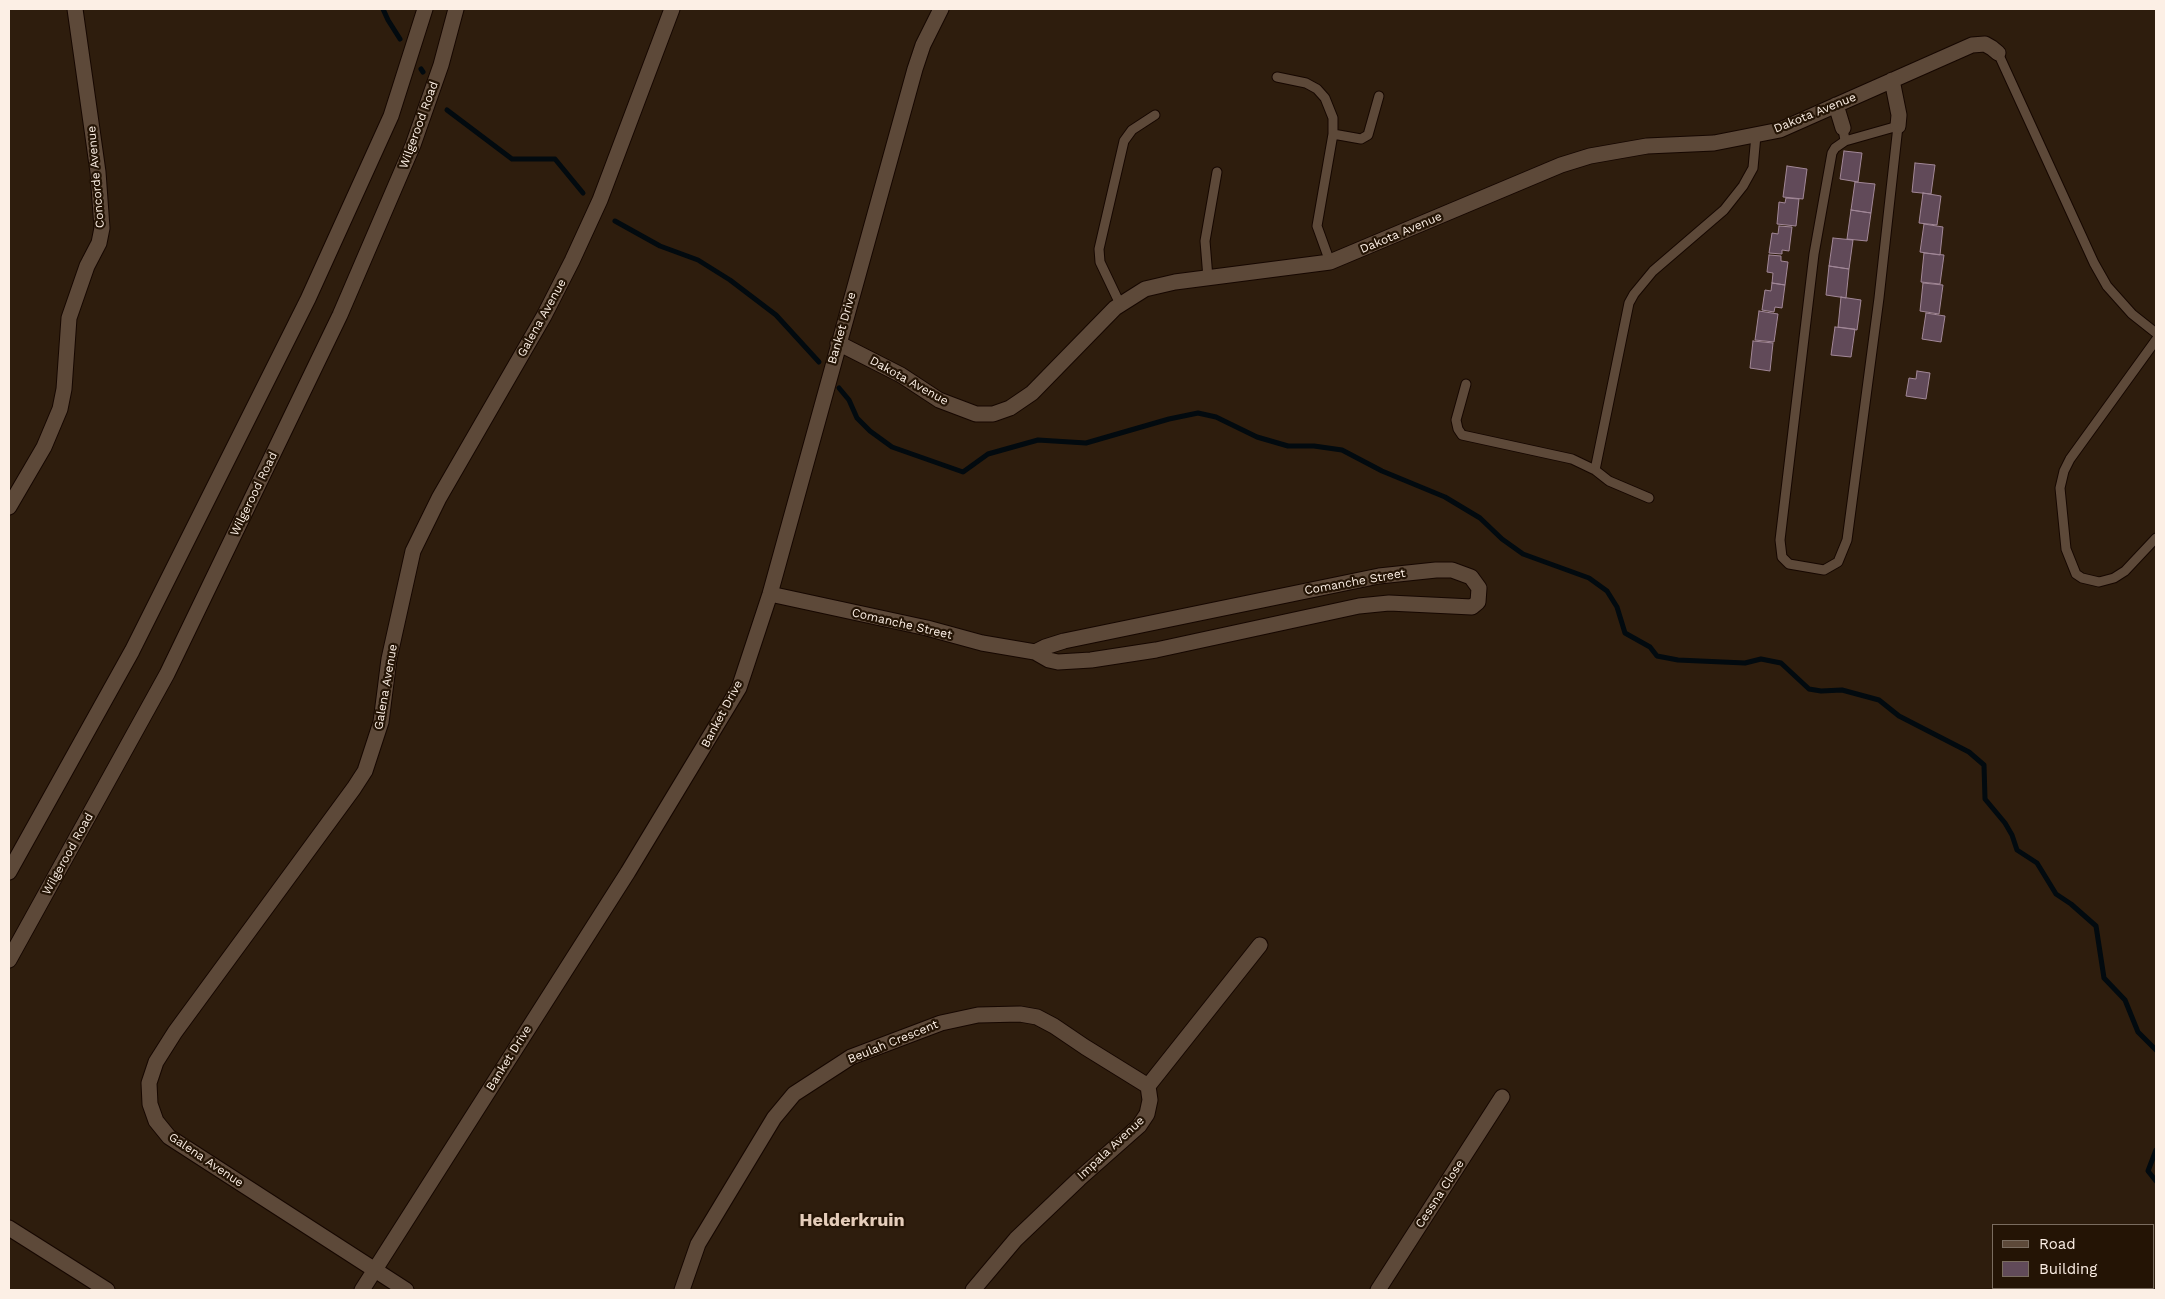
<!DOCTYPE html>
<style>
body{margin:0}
#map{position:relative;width:2165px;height:1299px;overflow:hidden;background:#2e1d0d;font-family:"Work Sans",sans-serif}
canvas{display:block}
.frame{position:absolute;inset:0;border:10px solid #fcefe5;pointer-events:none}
.legend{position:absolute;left:1992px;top:1224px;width:162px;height:65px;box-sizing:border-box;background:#241405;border:1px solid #7a6c5f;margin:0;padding:6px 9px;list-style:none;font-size:15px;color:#fcefe5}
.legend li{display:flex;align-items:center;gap:10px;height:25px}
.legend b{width:25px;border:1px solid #7a6c5f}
</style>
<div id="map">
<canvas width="2165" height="1299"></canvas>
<div class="frame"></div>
<ul class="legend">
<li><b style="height:6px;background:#5d4939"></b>Road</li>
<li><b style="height:14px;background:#614a59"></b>Building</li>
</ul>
</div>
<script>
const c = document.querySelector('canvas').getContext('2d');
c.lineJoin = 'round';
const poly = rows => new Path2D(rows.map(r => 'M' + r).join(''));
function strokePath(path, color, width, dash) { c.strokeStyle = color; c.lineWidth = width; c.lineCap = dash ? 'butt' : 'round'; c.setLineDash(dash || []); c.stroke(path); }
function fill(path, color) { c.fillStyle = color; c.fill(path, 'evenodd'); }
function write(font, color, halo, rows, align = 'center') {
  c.font = font + ' "Work Sans",sans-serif'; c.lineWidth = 4.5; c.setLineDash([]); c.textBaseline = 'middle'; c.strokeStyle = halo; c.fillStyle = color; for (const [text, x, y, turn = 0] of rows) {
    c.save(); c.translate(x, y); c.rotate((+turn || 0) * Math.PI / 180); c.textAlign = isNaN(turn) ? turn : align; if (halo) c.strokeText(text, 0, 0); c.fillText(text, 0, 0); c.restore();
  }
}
strokePath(poly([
 [383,9,388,20,400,39],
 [421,69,423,72],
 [447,110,512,159,555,159,583,193],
 [615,221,660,246,698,260,730,280,776,315,819,362],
 [839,388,849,400,857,418,870,431,892,447,963,472,988,454,1038,440,1086,443,1169,419,1198,413,1216,417,1257,437,1288,446,1314,446,1342,450,1382,471,1445,497,1480,518,1502,539,1523,554,1589,578,1607,591,1617,607,1625,633,1650,647,1657,656,1678,660,1745,663,1761,659,1781,663,1809,689,1821,691,1842,690,1879,700,1899,716,1969,752,1984,765,1985,799,2005,823,2012,835,2017,850,2037,863,2056,894,2071,904,2096,926,2104,978,2125,1000,2138,1032,2156,1050],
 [2156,1150,2148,1171,2156,1181]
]), '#020a0f', 5);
const building = poly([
 [1844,151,1862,153,1858,182,1840,179,1844,151],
 [1915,163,1935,165,1931,194,1912,192,1915,163],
 [1787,166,1807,169,1803,199,1783,197,1787,166],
 [1855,182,1875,184,1871,213,1851,210,1855,182],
 [1923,193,1941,196,1937,225,1919,223,1923,193],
 [1786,198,1799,199,1796,226,1777,224,1779,202,1785,203,1786,198],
 [1851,210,1871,213,1867,241,1847,239,1851,210],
 [1924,224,1943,227,1940,255,1920,252,1924,224],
 [1779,226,1792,227,1789,251,1782,250,1782,254,1769,253,1772,233,1778,234,1779,226],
 [1833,238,1853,240,1849,269,1829,266,1833,238],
 [1924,253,1944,255,1940,284,1921,282,1924,253],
 [1769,255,1781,256,1781,261,1788,262,1785,285,1772,283,1773,273,1767,272,1769,255],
 [1829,266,1849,269,1846,298,1826,295,1829,266],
 [1772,283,1785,285,1782,308,1775,307,1774,312,1762,310,1765,290,1771,291,1772,283],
 [1923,283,1943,285,1939,314,1920,311,1923,283],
 [1841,297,1861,300,1857,330,1838,327,1841,297],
 [1759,311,1778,314,1774,342,1755,340,1759,311],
 [1926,313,1945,316,1941,342,1922,339,1926,313],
 [1835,327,1855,329,1851,357,1831,355,1835,327],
 [1753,341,1773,343,1770,371,1750,368,1753,341],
 [1917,371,1930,373,1926,399,1906,396,1909,378,1916,379,1917,371]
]);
fill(building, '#614a59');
strokePath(building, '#a28898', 1);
const service = poly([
 [1998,53,2094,263,2107,286,2132,314,2156,333],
 [1277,77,1306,83,1317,89,1325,98,1333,118,1333,134,1317,226,1330,262],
 [1843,128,1845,141,1835,148,1832,153,1814,254,1780,540,1782,557,1789,564,1824,570,1838,562,1847,540,1879,298,1898,126,1845,141],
 [1333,134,1361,139,1368,135,1379,96],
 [1208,278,1205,241,1217,172],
 [1120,304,1100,262,1099,249,1124,141,1132,130,1155,115],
 [2156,340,2070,459,2064,471,2060,488,2066,549,2076,574,2082,578,2099,582,2114,578,2125,571,2156,538],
 [1466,384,1456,420,1458,429,1462,435,1572,459,1595,470,1629,303,1634,294,1653,271,1724,210,1743,186,1753,168,1756,135],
 [1595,470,1609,481,1649,498]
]);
const minor = poly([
 [1892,80,1899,115,1898,126],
 [1836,105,1843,128],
 [838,343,901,375,939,400,976,414,993,414,1010,408,1032,393,1115,308,1145,289,1175,282,1330,262,1561,165,1590,156,1647,146,1714,143,1780,130,1972,45,1985,44,1992,48,1998,53],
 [9,507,44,447,60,409,64,389,69,318,87,266,99,243,102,228,98,172,75,9],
 [770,594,927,628,982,643,1035,652,1049,660,1058,662,1091,660,1156,650,1359,606,1389,603,1472,607,1478,602,1479,588,1471,577,1452,570,1436,570,1379,576,1064,641,1045,647,1035,652],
 [362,1290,628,872,739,688,770,594,915,69,923,45,941,9],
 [406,1290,169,1137,156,1121,150,1104,149,1083,156,1062,175,1032,354,788,365,771,381,722,389,659,413,551,439,498,544,316,572,261,600,200,672,9],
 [682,1290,698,1244,774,1118,794,1094,851,1057,941,1023,978,1015,1020,1014,1037,1017,1054,1026,1085,1047,1148,1086],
 [973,1290,1016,1239,1079,1179,1139,1126,1147,1114,1150,1100,1148,1086,1260,945],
 [1378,1290,1502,1097]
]);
const tertiary = poly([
 [9,872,132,651,308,299,391,116,425,9],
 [9,960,167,674,340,315,413,145,441,65,456,9],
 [9,1228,107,1290]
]);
strokePath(service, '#160700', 11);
strokePath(minor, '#160700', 17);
strokePath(tertiary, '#160700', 17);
strokePath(service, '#5d4939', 9);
strokePath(minor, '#5d4939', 15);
strokePath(tertiary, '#5d4939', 15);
write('12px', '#fcefe5', '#241405', [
 ["Dakota Avenue",1815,113,-22],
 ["Wilgerood Road",419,125,-70],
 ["Concorde Avenue",96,177,-95],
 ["Dakota Avenue",1401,233,-23],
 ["Galena Avenue",542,318,-61],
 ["Banket Drive",842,328,-74],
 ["Dakota Avenue",909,381,29],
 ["Wilgerood Road",254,494,-64],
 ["Comanche Street",1355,582,-10],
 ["Comanche Street",902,624,13],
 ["Galena Avenue",386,687,-80],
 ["Banket Drive",722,714,-62],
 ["Wilgerood Road",68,854,-61],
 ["Beulah Crescent",893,1042,-22],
 ["Banket Drive",509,1058,-58],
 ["Impala Avenue",1111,1148,-43],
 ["Galena Avenue",206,1160,34],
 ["Cessna Close",1440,1194,-57]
]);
write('bold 18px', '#e5cdba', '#241405', [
 ["Helderkruin",852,1221]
]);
</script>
